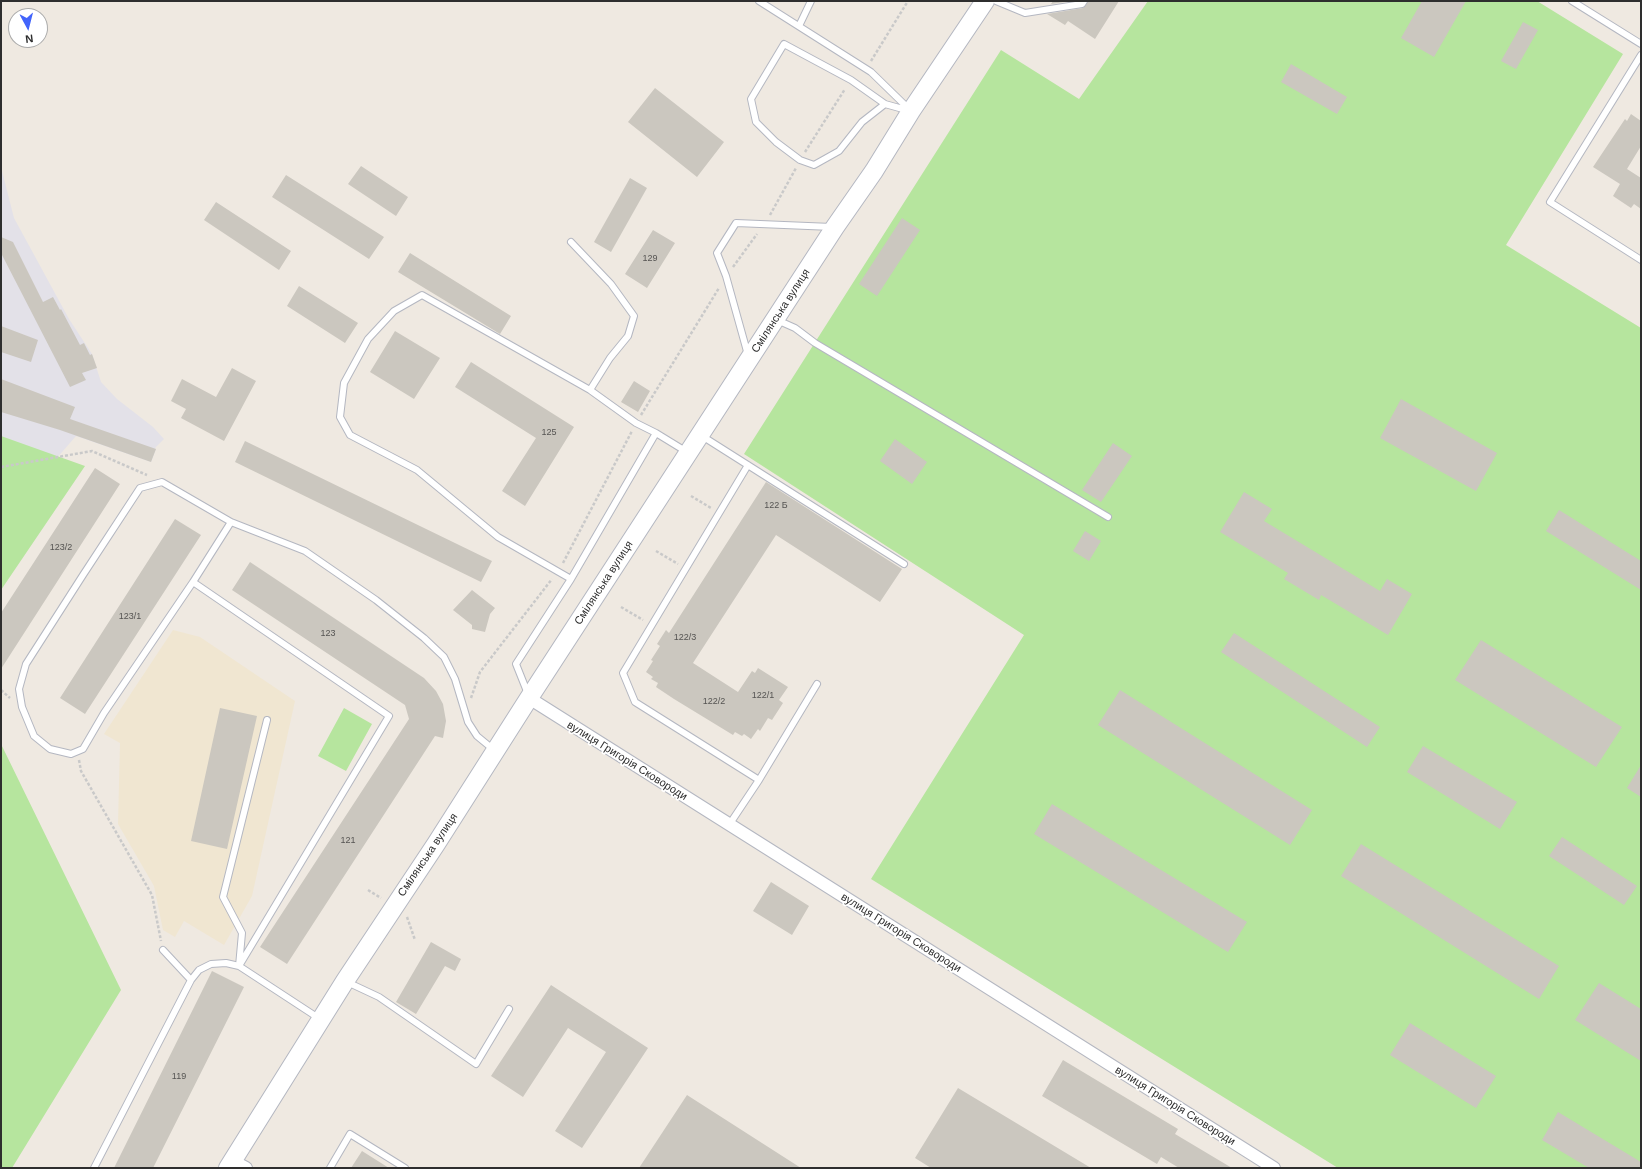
<!DOCTYPE html>
<meta charset="utf-8">
<style>
body{margin:0}
#map{position:relative;width:1642px;height:1169px;overflow:hidden;background:#efe9e1;font-family:Helvetica,sans-serif}
canvas{display:block}
.frame{position:absolute;inset:0;border:2px solid #2e2e2e;pointer-events:none}
.north{position:absolute;left:8px;top:8px;width:40px;height:40px;box-sizing:border-box;background:#fff;border:1px solid #ababab;border-radius:50%;rotate:173deg;font-size:11px;font-weight:700;line-height:16px;text-align:center;color:#2e2e2e}
.north::after{content:'';display:block;margin:auto;width:14px;height:18px;background:#4264fb;clip-path:polygon(50% 0,100% 100%,50% 72%,0 100%)}
</style>
<div id="map">
<canvas width="1642" height="1169"></canvas>
<div class="frame"></div>
<div class="north">N</div>
</div>
<script>
const c = document.querySelector('canvas').getContext('2d');
c.lineJoin = 'round';
function fill(path, color) { c.fillStyle = color; c.fill(path, 'evenodd'); }
const poly = rows => new Path2D(rows.map(r => 'M' + r).join(''));
function strokePath(path, color, width, dash) { c.strokeStyle = color; c.lineWidth = width; c.lineCap = dash ? 'butt' : 'round'; c.setLineDash(dash || []); c.stroke(path); }
function write(font, color, halo, rows, align = 'center') {
  c.font = font + ' Helvetica,sans-serif'; c.lineWidth = 3.5; c.setLineDash([]); c.textBaseline = 'middle'; c.strokeStyle = halo; c.fillStyle = color; for (const [text, x, y, turn = 0] of rows) {
    c.save(); c.translate(x, y); c.rotate((+turn || 0) * Math.PI / 180); c.textAlign = isNaN(turn) ? turn : align; if (halo) c.strokeText(text, 0, 0); c.fillText(text, 0, 0); c.restore();
  }
}
fill(poly([
 [1,167,14,218,69,319,92,354,101,382,117,399,153,427,164,439,155,448,156,449,151,462,76,436,56,459,1,446]
]), '#e3e1e8');
fill(poly([
 [173,630,200,637,295,701,252,896,224,945,184,921,175,937,163,930,154,886,118,824,120,743,104,734]
]), '#f0e6d1');
fill(poly([
 [1148,1,1537,1,1623,54,1506,245,1641,328,1641,1168,1338,1168,871,879,1024,635,744,454,1001,50,1079,99],
 [1,436,85,466,1,590],
 [344,708,372,724,346,771,318,756],
 [1,744,121,990,12,1168,1,1168]
]), '#b6e59e');
fill(poly([
 [1053,1,1072,1,1051,4],
 [1088,1,1119,1,1095,39,1068,21,1065,25,1047,14,1083,8],
 [1422,1,1466,1,1434,57,1401,38],
 [1523,22,1538,30,1516,69,1501,61],
 [1291,64,1347,97,1337,114,1281,82],
 [655,88,724,142,697,177,628,122],
 [1631,114,1641,121,1641,146,1627,169,1641,178,1641,209,1634,204,1631,208,1613,196,1620,184,1593,167,1625,119,1627,121],
 [361,166,408,197,396,216,348,184],
 [286,175,384,237,369,259,272,197],
 [630,178,647,188,611,252,594,242],
 [216,202,291,251,279,270,204,220],
 [902,218,920,230,877,296,859,284],
 [653,230,675,243,647,288,625,274],
 [1,237,13,242,43,302,53,297,60,310,61,309,80,345,84,343,90,355,92,354,97,368,82,373,86,380,70,387,1,253],
 [410,253,511,316,500,334,398,272],
 [299,286,358,323,345,343,287,306],
 [1,326,38,340,31,362,1,352],
 [395,331,440,358,414,399,370,372],
 [471,362,574,427,525,506,502,491,536,438,455,387],
 [232,368,256,381,224,441,181,418,186,409,171,401,182,379,216,397],
 [1,379,75,407,70,419,156,449,151,462,60,430,1,412],
 [634,381,650,391,638,412,621,402],
 [1401,399,1497,453,1476,491,1380,438],
 [895,439,927,462,912,484,880,461],
 [245,441,492,561,481,582,235,462],
 [1113,443,1132,456,1101,502,1082,490],
 [95,468,120,484,1,669,1,613],
 [766,482,902,569,880,602,776,535,693,663,738,692,752,671,755,673,758,668,788,687,779,700,783,703,772,720,768,718,760,731,758,729,751,739,744,734,742,736,735,732,733,735,674,699,656,687,658,683,651,679,653,677,646,672,653,661,651,660,660,646,657,644,666,630,669,633],
 [1244,492,1272,509,1264,521,1380,591,1387,579,1412,594,1388,635,1321,595,1319,600,1284,579,1288,573,1220,532],
 [1559,510,1641,561,1641,590,1546,531],
 [175,519,201,535,85,714,60,698],
 [1085,531,1101,541,1089,561,1073,551],
 [250,562,424,678,436,691,443,704,446,721,443,738,435,736,287,964,260,947,409,719,405,705,232,590],
 [472,590,495,608,490,614,485,632,472,629,472,625,453,610],
 [1234,633,1380,727,1367,747,1221,652],
 [1481,640,1622,727,1596,767,1455,680],
 [1120,690,1312,810,1290,845,1098,725],
 [220,708,257,716,227,849,191,841],
 [1423,746,1517,802,1500,829,1407,772],
 [1641,765,1641,797,1627,788],
 [1052,804,1247,922,1228,952,1034,834],
 [1562,837,1637,886,1624,905,1549,856],
 [1361,844,1559,966,1539,999,1341,876],
 [771,882,809,906,792,935,753,911],
 [431,942,461,959,455,971,445,966,416,1014,396,1002],
 [212,971,244,987,153,1168,114,1168],
 [1599,983,1641,1009,1641,1061,1575,1020],
 [551,985,648,1048,582,1148,555,1131,606,1052,568,1028,523,1097,491,1076],
 [1410,1023,1496,1076,1476,1108,1390,1055],
 [1063,1060,1178,1129,1175,1134,1232,1168,1179,1168,1161,1157,1157,1164,1042,1096],
 [958,1088,1091,1168,931,1168,915,1158],
 [687,1095,801,1168,639,1168],
 [1558,1112,1641,1162,1641,1168,1589,1168,1542,1140],
 [362,1151,389,1168,351,1168]
]), '#cbc7bf');
const lane = poly([
 [759,1,871,72,910,110],
 [996,1,1025,13,1082,4,1084,1],
 [1572,1,1641,44],
 [799,26,811,1],
 [1641,55,1550,202,1641,260],
 [885,104,862,122,839,151,814,165,800,160,776,142,756,122,751,99,784,44,851,80,885,104,910,111],
 [571,242,611,284,634,316,628,336,610,358,590,390],
 [777,320,795,328,815,343,1108,517],
 [748,355,726,276,717,253,736,223,832,227],
 [702,436,904,564],
 [748,465,623,673,635,702,759,780],
 [231,522,193,582,389,716,239,966,242,933,223,897,267,720],
 [571,579,498,537,417,470,350,435,340,417,344,383,368,339,394,311,422,295,590,390,636,423,656,433,687,452],
 [193,582,104,713,83,749,71,754,50,749,34,736,22,707,19,689,26,664,83,575,140,488,162,482,231,522,305,551,376,600,424,638,444,657,455,679,468,722,477,736,494,750],
 [528,694,516,664,571,579,656,433],
 [729,825,759,780,817,684],
 [163,950,191,980],
 [347,982,379,997,476,1064,509,1009],
 [94,1168,191,980,199,970,211,964,226,963,239,966,320,1019],
 [330,1168,350,1134,405,1168]
]);
const street = poly([
 [529,698,1274,1168],
 [233,1161,246,1168]
]);
const secondary = poly([
 [228,1168,345,981,436,844,529,698,835,227,874,171,911,111,985,1]
]);
strokePath(lane, '#b4b7c1', 8);
strokePath(street, '#b4b7c1', 14);
strokePath(secondary, '#b4b7c1', 20);
strokePath(poly([
 [871,61,908,1],
 [805,152,845,89],
 [770,215,796,168],
 [733,267,757,234],
 [641,415,719,288],
 [1,467,92,451,147,475],
 [691,496,711,508],
 [656,551,678,564],
 [563,563,632,431],
 [621,607,643,620],
 [1,690,10,698],
 [471,698,480,672,552,579],
 [79,760,81,771,152,895,161,941],
 [368,890,381,898],
 [407,917,415,940]
]), '#c9c9c9', 2.5, [3, 2]);
strokePath(lane, '#fff', 6);
strokePath(street, '#fff', 12);
strokePath(secondary, '#fff', 18);
write('9px', '#555452', null, [
 ["129",650,259],
 ["125",549,433],
 ["122 Б",776,506],
 ["123/2",61,548],
 ["123/1",130,617],
 ["123",328,634],
 ["122/3",685,638],
 ["122/1",763,696],
 ["122/2",714,702],
 ["121",348,841],
 ["119",179,1077]
]);
write('11px', '#2e2e2e', '#fff', [
 ["Смілянська вулиця",781,311,-57],
 ["Смілянська вулиця",604,583,-57],
 ["вулиця Григорія Сковороди",627,761,32],
 ["Смілянська вулиця",428,855,-56],
 ["вулиця Григорія Сковороди",901,933,32],
 ["вулиця Григорія Сковороди",1175,1106,32]
]);
</script>
